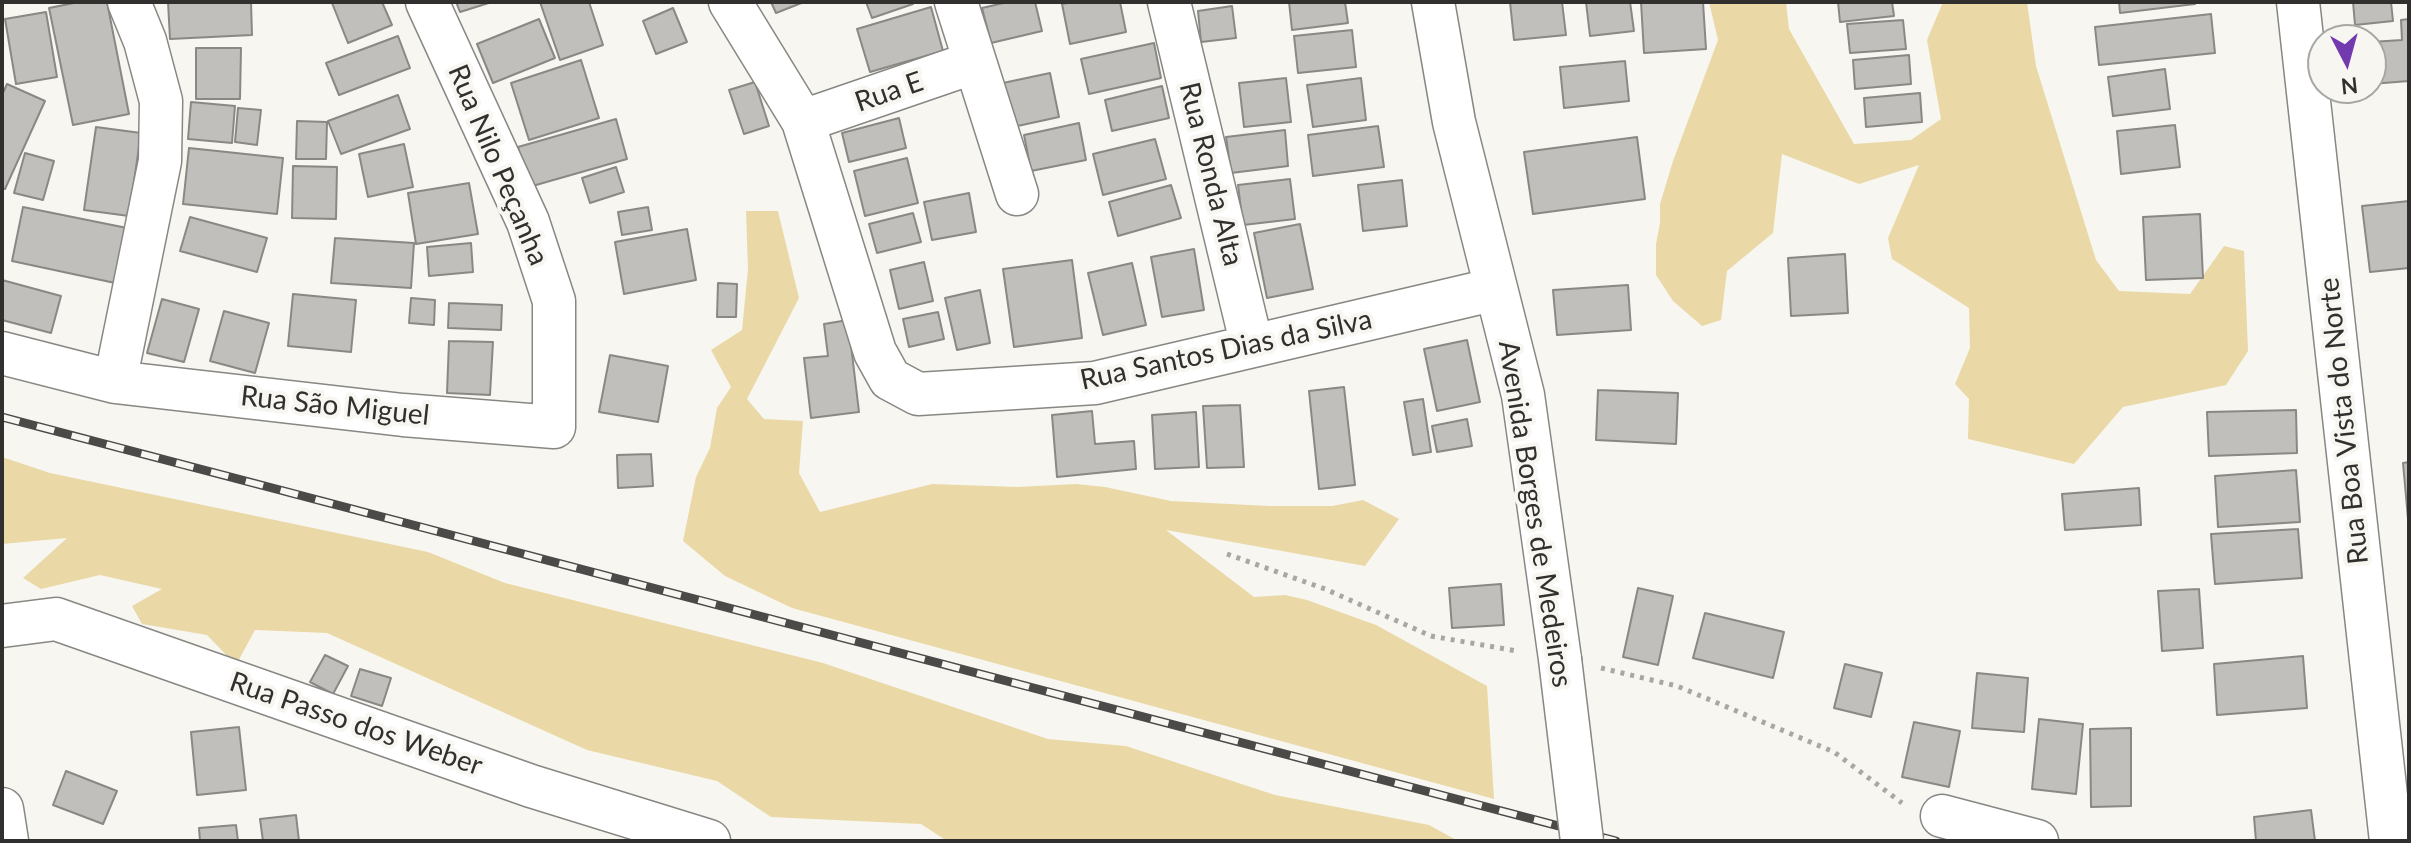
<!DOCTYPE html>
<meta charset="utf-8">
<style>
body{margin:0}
#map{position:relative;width:2411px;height:843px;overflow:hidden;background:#f7f6f1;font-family:Lato,sans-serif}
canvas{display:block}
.frame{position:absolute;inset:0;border:4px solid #31302f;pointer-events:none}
.north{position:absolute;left:2307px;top:24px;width:80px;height:80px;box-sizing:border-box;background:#f7f6f1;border:2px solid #a8a7a3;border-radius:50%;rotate:174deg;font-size:22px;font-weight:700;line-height:32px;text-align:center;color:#31302f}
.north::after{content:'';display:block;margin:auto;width:28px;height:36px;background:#733ab0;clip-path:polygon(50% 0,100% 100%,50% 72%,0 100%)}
</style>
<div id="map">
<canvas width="2411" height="843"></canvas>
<div class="frame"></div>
<div class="north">N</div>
</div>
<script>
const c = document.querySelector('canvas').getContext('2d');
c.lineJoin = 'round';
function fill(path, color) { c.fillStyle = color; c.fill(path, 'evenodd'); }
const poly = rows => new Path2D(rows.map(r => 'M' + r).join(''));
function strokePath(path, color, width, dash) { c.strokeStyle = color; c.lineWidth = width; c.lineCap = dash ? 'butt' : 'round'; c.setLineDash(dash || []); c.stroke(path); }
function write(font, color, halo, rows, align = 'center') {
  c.font = font + ' Lato,sans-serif'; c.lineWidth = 8; c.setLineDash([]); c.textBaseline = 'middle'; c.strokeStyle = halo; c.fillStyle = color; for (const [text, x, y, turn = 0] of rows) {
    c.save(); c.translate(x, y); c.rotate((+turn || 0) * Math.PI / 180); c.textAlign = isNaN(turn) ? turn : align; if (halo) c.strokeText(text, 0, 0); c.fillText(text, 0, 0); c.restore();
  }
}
fill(poly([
 [1709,2,1786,2,1789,29,1854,144,1911,140,1941,119,1927,40,1943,2,2027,2,2036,66,2096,260,2119,291,2190,294,2224,246,2244,251,2248,351,2226,385,2123,407,2074,464,1968,439,1969,399,1955,384,1970,348,1969,308,1892,259,1888,238,1919,165,1859,184,1782,154,1773,233,1727,271,1721,320,1702,326,1673,301,1656,275,1656,244,1660,223,1660,204,1673,161,1718,40],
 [746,211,778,211,799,298,747,399,764,419,803,421,799,473,820,512,932,484,1017,487,1076,484,1105,487,1171,501,1269,506,1332,506,1363,500,1399,519,1365,566,1166,530,1254,597,1285,595,1307,600,1376,625,1487,686,1494,799,792,608,725,576,683,541,696,477,710,448,717,408,731,387,711,350,742,330,748,269],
 [2,457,50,473,428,552,505,583,823,663,1048,739,1126,746,1275,795,1429,825,1458,841,1022,841,1017,839,947,841,921,824,771,817,717,781,587,750,327,633,255,630,236,665,207,635,142,624,132,606,162,589,100,575,41,589,23,578,67,538,2,544]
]), '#ead9a7');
const building = poly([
 [79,2,107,2,129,114,73,125,49,8,79,2],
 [168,2,251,2,252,35,170,39,168,2],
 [382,2,392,25,348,43,332,3,382,2],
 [456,2,492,2,460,12,456,2],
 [540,2,589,2,603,45,560,60,540,2],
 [771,2,804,2,776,13,771,2],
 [866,2,913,2,913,4,872,18,866,2],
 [1008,2,1035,2,1042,31,991,43,982,8,1008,2],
 [1074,2,1120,2,1126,32,1070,44,1062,4,1074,2],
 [1289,2,1345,2,1348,23,1292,30,1289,2],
 [1510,2,1562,2,1566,35,1514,40,1510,2],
 [1586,2,1630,2,1634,31,1590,36,1586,2],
 [1641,2,1703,2,1706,49,1644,53,1641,2],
 [1838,2,1892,2,1894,16,1840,22,1838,2],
 [2119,2,2195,2,2195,4,2120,13,2119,2],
 [2353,2,2391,2,2393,21,2355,25,2353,2],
 [1232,6,1236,38,1201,42,1198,11,1232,6],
 [931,7,943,51,870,72,857,29,931,7],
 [673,8,687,42,656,54,643,21,673,8],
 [46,12,57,77,16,84,5,19,46,12],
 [2211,14,2215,53,2099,65,2095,27,2211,14],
 [539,19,555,58,493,83,477,44,539,19],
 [2409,19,2409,81,2371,84,2371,42,2402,40,2401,20,2409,19],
 [1903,20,1906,49,1850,53,1847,24,1903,20],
 [1352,30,1356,67,1298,73,1294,36,1352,30],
 [398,36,410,68,339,95,326,63,398,36],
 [1154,43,1161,78,1089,94,1081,59,1154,43],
 [196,48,241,48,240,99,196,99,196,48],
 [1909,55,1911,84,1855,89,1853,60,1909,55],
 [581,60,599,118,529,140,511,83,581,60],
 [1625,61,1629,101,1564,108,1560,67,1625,61],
 [2165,69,2170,109,2113,116,2108,77,2165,69],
 [1050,73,1059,117,1013,127,1003,83,1050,73],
 [1286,78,1291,122,1244,127,1239,83,1286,78],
 [1361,78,1366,120,1313,127,1307,85,1361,78],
 [755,82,769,126,744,134,729,90,755,82],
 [7,84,45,101,5,189,2,188,2,95,7,84],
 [1162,86,1169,118,1112,131,1105,100,1162,86],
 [1920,93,1922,122,1866,127,1864,98,1920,93],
 [398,95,410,129,341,154,328,121,398,95],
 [191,102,235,106,232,143,188,139,191,102],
 [238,108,261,110,257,145,235,142,238,108],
 [899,118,906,148,849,162,842,133,899,118],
 [616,119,627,159,529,187,518,147,616,119],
 [297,121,327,122,326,159,296,159,297,121],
 [1079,123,1086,160,1031,171,1024,135,1079,123],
 [2175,125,2180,167,2121,174,2117,131,2175,125],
 [1378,126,1384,167,1313,176,1308,135,1378,126],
 [96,127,141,133,129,216,84,210,96,127],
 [1285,130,1288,166,1231,173,1226,137,1285,130],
 [1637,137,1645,199,1533,214,1524,152,1637,137],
 [1155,139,1166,179,1103,195,1093,154,1155,139],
 [404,144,413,187,368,197,359,154,404,144],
 [189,148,283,158,277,214,183,204,189,148],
 [25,153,54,161,43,200,14,193,25,153],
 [907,158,918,203,865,216,854,171,907,158],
 [293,166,337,167,336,219,292,218,293,166],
 [616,167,624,192,590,203,582,178,616,167],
 [1290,179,1295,219,1243,225,1238,185,1290,179],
 [1402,180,1407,226,1363,231,1358,185,1402,180],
 [469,183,478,234,416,244,408,193,469,183],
 [1171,185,1181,218,1118,236,1109,202,1171,185],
 [969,193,976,232,932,240,924,202,969,193],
 [2409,201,2409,268,2370,272,2362,206,2409,201],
 [23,207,127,228,115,283,12,261,23,207],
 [648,207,652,230,622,235,618,212,648,207],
 [913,213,921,242,877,253,869,224,913,213],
 [2200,214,2203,278,2146,280,2143,217,2200,214],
 [190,217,267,238,257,272,180,251,190,217],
 [1300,224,1313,289,1267,298,1254,233,1300,224],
 [687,229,696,280,624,294,615,242,687,229],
 [335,238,414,243,411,288,331,283,335,238],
 [471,243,473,272,429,276,427,247,471,243],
 [1194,249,1204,310,1162,317,1151,257,1194,249],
 [1845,254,1848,313,1791,316,1788,258,1845,254],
 [1072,260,1082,338,1014,347,1003,269,1072,260],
 [924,262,933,301,899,309,890,270,924,262],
 [1132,263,1146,325,1103,335,1088,273,1132,263],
 [2,280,61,296,51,333,2,320,2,280],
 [718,283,737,284,736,317,717,317,718,283],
 [1628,285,1631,330,1557,335,1553,290,1628,285],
 [980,290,990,343,957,350,945,298,980,290],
 [293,294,356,300,351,352,288,346,293,294],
 [411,298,435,300,434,325,409,323,411,298],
 [162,299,199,309,184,362,147,353,162,299],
 [449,303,502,305,501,330,448,328,449,303],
 [224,311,269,323,255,373,210,361,224,311],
 [938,312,944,339,909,347,903,319,938,312],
 [848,320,859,412,811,418,804,358,828,356,824,324,848,320],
 [1467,340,1480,402,1437,411,1424,349,1467,340],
 [449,341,493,342,490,395,447,393,449,341],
 [610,355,668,366,658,422,599,412,610,355],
 [1344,387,1355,485,1319,489,1309,391,1344,387],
 [1598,390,1678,393,1676,444,1596,440,1598,390],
 [1423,399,1431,452,1413,455,1404,402,1423,399],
 [1240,405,1244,467,1207,468,1203,406,1240,405],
 [2296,410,2297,453,2209,456,2207,412,2296,410],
 [1092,411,1095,444,1134,441,1136,469,1057,477,1052,415,1092,411],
 [1196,412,1199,467,1155,469,1152,415,1196,412],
 [1467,419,1472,446,1437,452,1432,426,1467,419],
 [651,454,653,486,618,488,617,455,651,454],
 [2409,462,2409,519,2408,519,2403,463,2409,462],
 [2296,470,2300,522,2218,527,2215,476,2296,470],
 [2139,488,2141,525,2065,530,2062,494,2139,488],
 [2298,529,2302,578,2215,584,2211,534,2298,529],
 [1501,584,1504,625,1452,628,1449,588,1501,584],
 [1638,588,1673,596,1658,665,1623,657,1638,588],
 [2199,589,2203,648,2162,651,2158,591,2199,589],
 [1705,613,1784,632,1773,678,1693,658,1705,613],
 [325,655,348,666,333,694,310,682,325,655],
 [2303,656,2307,708,2217,715,2214,664,2303,656],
 [1845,664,1882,673,1871,717,1834,708,1845,664],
 [360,669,391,678,382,706,351,696,360,669],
 [1977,673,2028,678,2024,732,1972,728,1977,673],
 [2039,719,2083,724,2076,794,2032,789,2039,719],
 [1914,722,1960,731,1949,787,1902,777,1914,722],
 [239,727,246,790,197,795,191,732,239,727],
 [2131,728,2131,806,2091,807,2090,729,2131,728],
 [66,771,117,791,103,824,53,805,66,771],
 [2311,810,2315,841,2256,841,2254,817,2311,810],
 [296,815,299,841,263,841,260,819,296,815],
 [236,825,238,841,200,841,199,828,236,825]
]);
fill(building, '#c0bfbb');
strokePath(building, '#8a8884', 2);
const minor = poly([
 [730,2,803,121,875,352,890,379,918,394,1095,383,1496,289],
 [956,2,1017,194],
 [1169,2,1252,346],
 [1433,2,1454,122,1523,395,1560,659],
 [2298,2,2391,841],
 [803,121,975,62],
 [2,353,115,382,403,415,554,427,554,301,528,222,427,2],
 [115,382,160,161,161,101,145,41,129,2],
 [2,626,56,619,531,786,709,841],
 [2,809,7,841],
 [1942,816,2037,841]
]);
strokePath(minor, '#888783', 45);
strokePath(poly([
 [1227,554,1325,589,1431,636,1517,651],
 [1601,668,1677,686,1834,752,1902,803]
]), '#a8a7a3', 5, [4, 6]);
strokePath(minor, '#fff', 42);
const rail = poly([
 [2,417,1616,841]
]);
strokePath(rail, '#4b4a49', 9);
strokePath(rail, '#f7f6f1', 6, [18]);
const minorBridge = poly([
 [1560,659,1582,841]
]);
strokePath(minorBridge, '#888783', 45, []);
strokePath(minorBridge, '#fff', 42);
write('28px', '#31302f', '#f7f6f1', [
 ["Rua E",889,92,-19],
 ["Rua Nilo Peçanha",498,165,67],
 ["Rua Ronda Alta",1211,174,76],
 ["Rua Santos Dias da Silva",1226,350,-12],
 ["Rua São Miguel",335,406,6],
 ["Rua Boa Vista do Norte",2344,421,-96],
 ["Avenida Borges de Medeiros",1535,514,81],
 ["Rua Passo dos Weber",356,724,19]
]);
</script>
